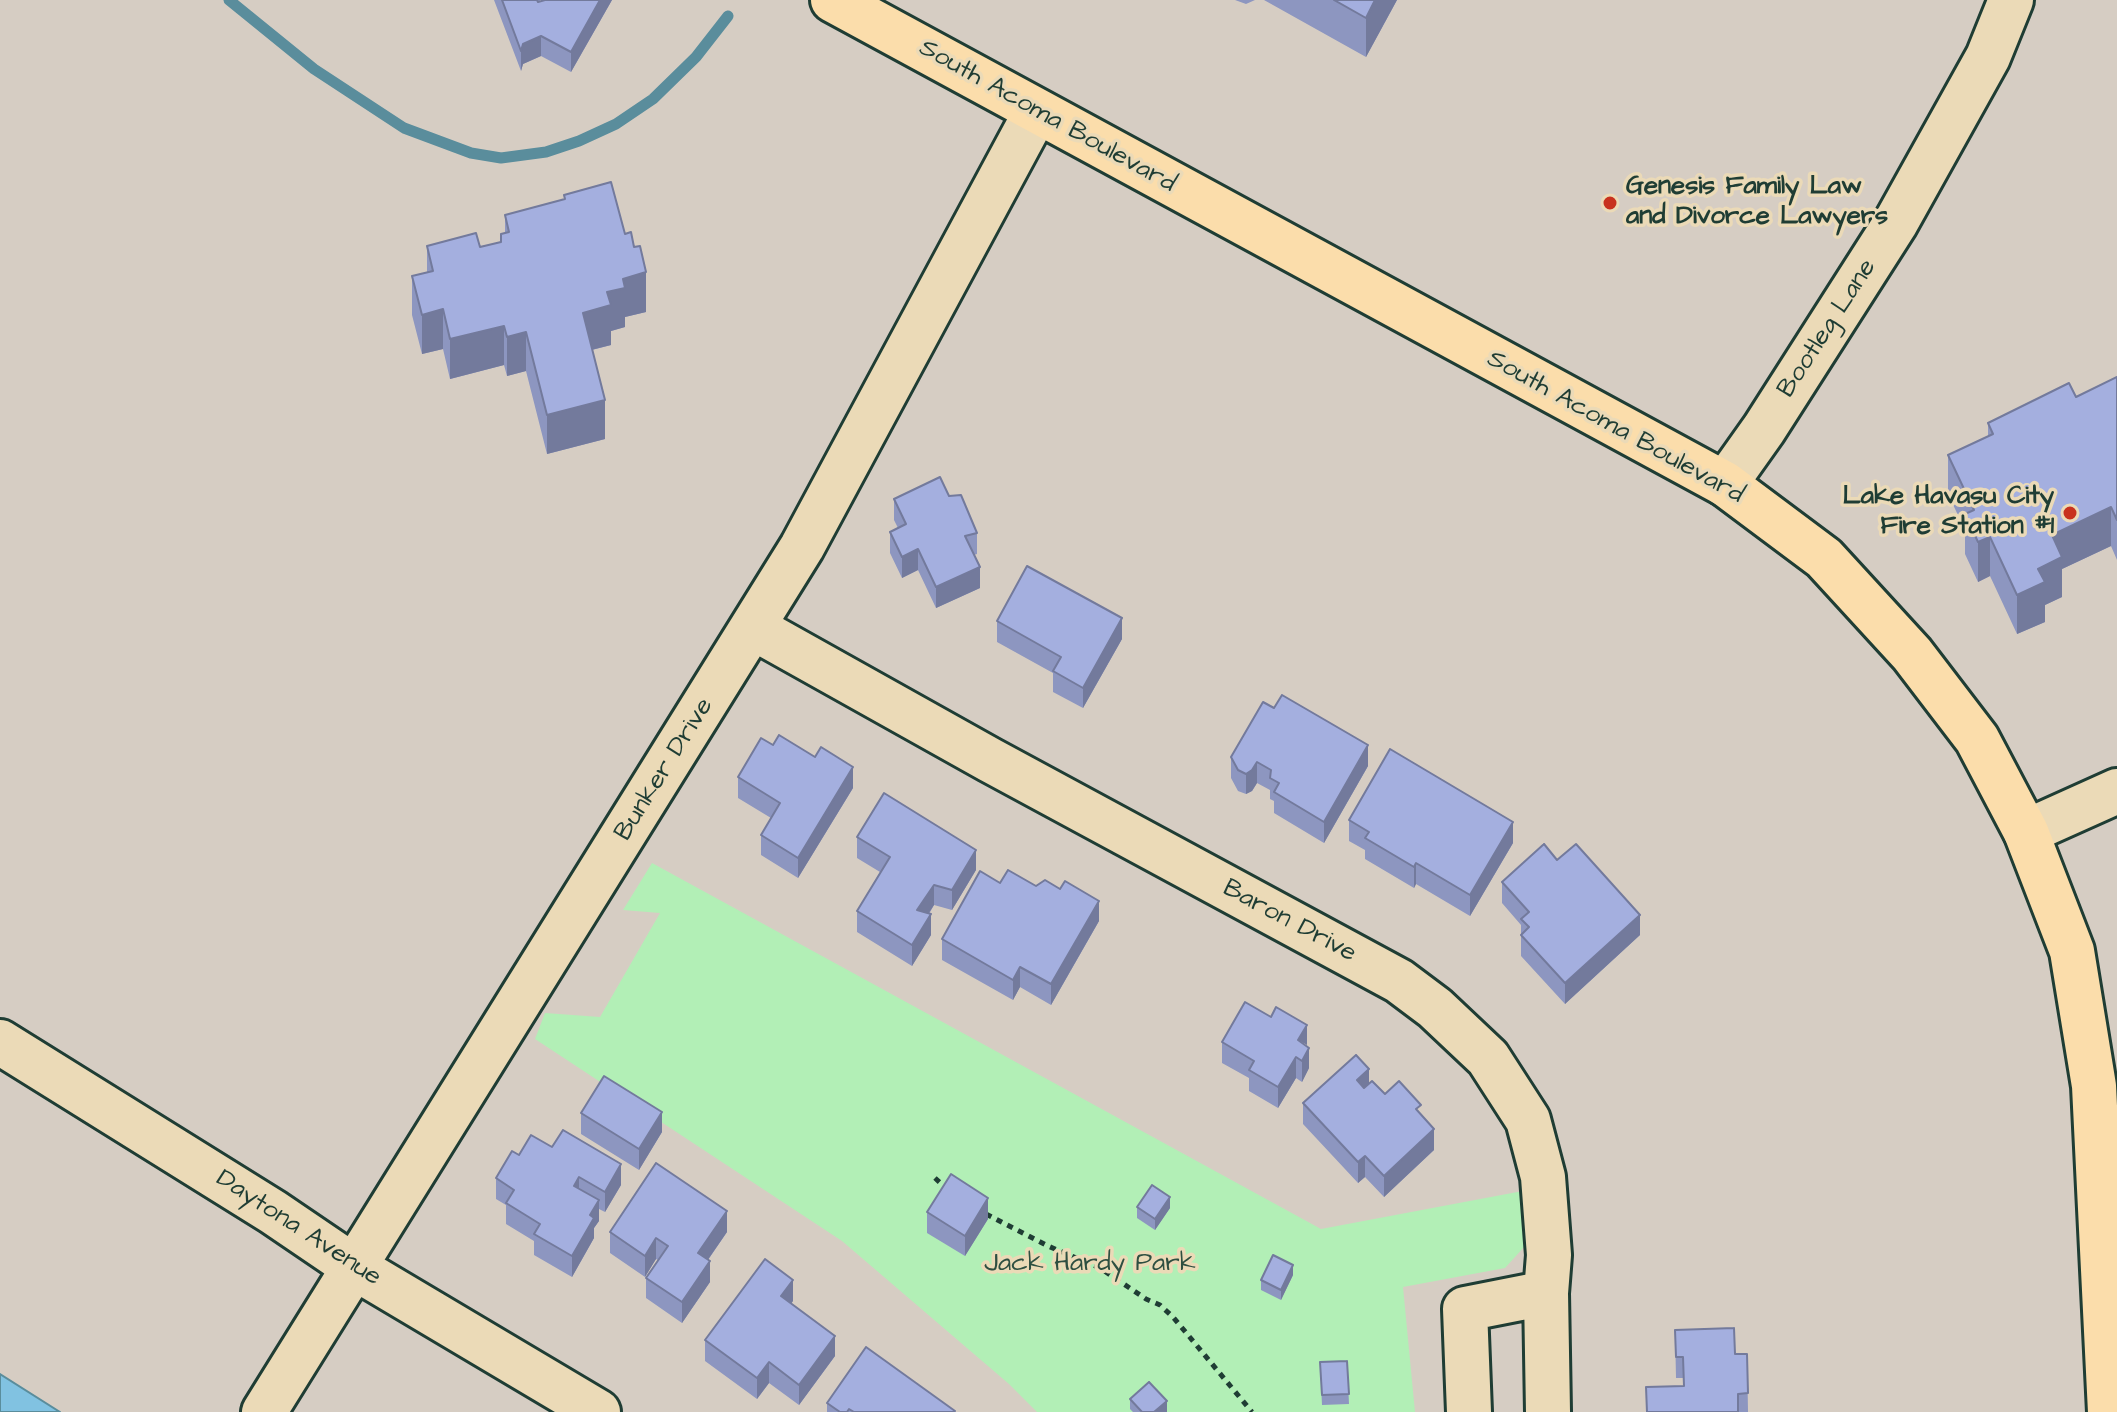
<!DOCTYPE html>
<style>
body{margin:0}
canvas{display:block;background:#d6cdc3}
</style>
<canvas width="2117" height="1412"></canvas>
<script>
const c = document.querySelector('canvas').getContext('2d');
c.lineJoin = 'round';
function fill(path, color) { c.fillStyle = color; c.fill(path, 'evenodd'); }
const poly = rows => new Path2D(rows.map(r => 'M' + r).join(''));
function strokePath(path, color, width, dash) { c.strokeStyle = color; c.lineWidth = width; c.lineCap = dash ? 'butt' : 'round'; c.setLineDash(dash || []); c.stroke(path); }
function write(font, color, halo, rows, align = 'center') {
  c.font = font + ' "Architects Daughter",sans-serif'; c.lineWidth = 7; c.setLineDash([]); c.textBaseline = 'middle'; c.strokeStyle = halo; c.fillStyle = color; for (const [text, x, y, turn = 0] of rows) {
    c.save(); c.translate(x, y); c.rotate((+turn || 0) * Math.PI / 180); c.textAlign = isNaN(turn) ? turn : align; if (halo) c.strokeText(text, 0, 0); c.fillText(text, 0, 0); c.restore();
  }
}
fill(poly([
 [652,863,1321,1229,1528,1190,1525,1246,1505,1268,1403,1287,1415,1412,1037,1412,1009,1384,842,1241,535,1039,545,1013,600,1017,660,913,623,910]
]), '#b2efb6');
const water = poly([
 [0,1374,60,1412,0,1412,0,1374]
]);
fill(water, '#81c2e1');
strokePath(water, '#5a8d9c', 2);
strokePath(poly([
 [229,0,314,69,404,128,471,153,501,158,546,152,579,141,616,124,653,99,696,57,728,16]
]), '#5a8d9c', 11);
const minor = poly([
 [1725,484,1764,429,1895,224,1988,57,2011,0],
 [754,628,990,760,1399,981,1435,1008,1488,1058,1528,1120,1543,1177,1549,1255,1546,1293,1548,1412],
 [2026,832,2117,791],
 [0,1042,273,1212,354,1267,598,1412],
 [264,1412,802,547,1036,112],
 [1469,1412,1465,1309,1546,1293]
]);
const major = poly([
 [833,0,1725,484,1824,558,1912,654,1977,739,2026,832,2072,951,2094,1086,2110,1412]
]);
strokePath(minor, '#1f3d34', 50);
strokePath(major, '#1f3d34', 50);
strokePath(poly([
 [935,1178,947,1189],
 [986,1214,1048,1246,1100,1268,1146,1299,1160,1305,1173,1317,1252,1412]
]), '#1f3d34', 5, [6, 6]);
strokePath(minor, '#ebdab7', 44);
strokePath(major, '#fbddab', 44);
fill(poly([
 [494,0,540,0,540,2,612,0,571,72,541,56,523,64,521,71],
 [1235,0,1255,0,1246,4],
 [1264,0,1397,0,1366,57],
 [564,195,646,312,625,317,625,327,611,331,611,345,592,350,605,439,547,454,526,371,507,376,504,365,450,379,443,349,422,354,412,315,412,276,427,272,427,246,480,247,501,242,505,233,505,215,564,199],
 [2117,377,2117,560,2111,546,2062,569,2062,597,2045,605,2045,622,2017,634,1990,576,1978,582,1965,554,1965,530,1948,494,1948,455,1988,436,1988,423,2076,397],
 [949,496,977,533,977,554,974,555,980,588,936,608,918,570,902,578,890,553,890,532,898,528,894,520,894,499],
 [997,621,1122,639,1083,708,1053,692,1053,673,997,642],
 [773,745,853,788,798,878,761,855,761,835,771,818,738,798,738,777],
 [1231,757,1368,766,1324,843,1274,813,1274,801,1270,799,1270,790,1257,783,1252,791,1246,794,1238,791,1231,778],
 [1349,820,1513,843,1470,916,1416,884,1414,888,1365,859,1365,850,1349,841],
 [857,837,976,870,952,910,934,905,929,914,931,935,912,966,857,932,857,911,880,872,857,858],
 [1557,860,1640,935,1565,1004,1521,956,1521,925,1502,903,1502,882],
 [1000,883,1099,921,1051,1005,1020,987,1013,1000,942,960,942,939],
 [1222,1042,1307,1046,1309,1068,1302,1082,1296,1078,1278,1108,1249,1091,1249,1078,1222,1063],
 [1369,1083,1385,1094,1421,1114,1434,1150,1384,1197,1365,1177,1358,1183,1303,1124,1303,1103],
 [581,1113,662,1132,639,1170,581,1134],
 [519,1155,621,1185,605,1212,599,1209,599,1221,594,1228,594,1238,572,1277,534,1255,534,1241,506,1224,506,1205,496,1199,496,1178],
 [1137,1207,1170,1208,1155,1230,1137,1218],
 [927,1212,988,1219,965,1256,927,1233],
 [610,1232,727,1232,708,1260,710,1282,682,1323,646,1298,646,1278,658,1260,656,1259,645,1277,610,1253],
 [1293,1275,1281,1300,1261,1290,1261,1280],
 [793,1301,791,1304,835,1356,799,1405,769,1383,757,1399,705,1361,705,1340],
 [1675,1330,1735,1354,1747,1354,1748,1412,1646,1412,1646,1387,1683,1386,1683,1378,1676,1378],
 [1347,1361,1349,1404,1322,1405,1320,1362],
 [1130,1399,1167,1412,1133,1412,1130,1409],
 [827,1403,955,1412,827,1412]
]), '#8d96c0');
fill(poly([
 [600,0,612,0,571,72,571,52],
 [1375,0,1397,0,1366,57,1366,18],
 [541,36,541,56,523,64,521,71,521,51,523,44],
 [646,272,646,312,625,317,625,327,611,331,611,345,583,352,583,313,623,279],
 [443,309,443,349,422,354,422,315],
 [504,326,504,365,450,379,450,339],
 [526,332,526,371,507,376,507,337],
 [605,400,605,439,547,454,547,415],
 [2111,507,2111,546,2062,569,2062,597,2045,605,2045,622,2017,634,2017,595,2038,569,2052,535],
 [1990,537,1990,576,1978,582,1978,542],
 [918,549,918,570,902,578,902,557],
 [980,567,980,588,936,608,936,587],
 [1122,618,1122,639,1083,708,1083,688],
 [1368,745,1368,766,1324,843,1324,822],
 [1257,762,1257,783,1252,791,1246,794,1246,774],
 [853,767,853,788,798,878,798,858],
 [1513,822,1513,843,1470,916,1470,895],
 [976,850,976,870,952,910,952,890],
 [1416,863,1416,884,1414,888,1414,867],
 [934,885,934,905,917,931,917,910],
 [1099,901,1099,921,1051,1005,1051,984],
 [931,914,931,935,912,966,912,945],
 [1640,915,1640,935,1565,1004,1565,983],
 [1020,967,1020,987,1013,1000,1013,980],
 [1307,1025,1307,1045,1298,1040],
 [1309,1048,1309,1068,1302,1082,1302,1061],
 [1296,1057,1296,1078,1278,1108,1278,1087],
 [1369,1069,1369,1090,1357,1101,1357,1080],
 [662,1112,662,1132,639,1170,639,1149],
 [1434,1129,1434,1150,1384,1197,1384,1176],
 [1365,1156,1365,1177,1358,1183,1358,1162],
 [621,1164,621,1185,605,1212,605,1192],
 [579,1177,579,1198,574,1186],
 [1170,1197,1170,1208,1155,1230,1155,1219],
 [988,1198,988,1219,965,1256,965,1236],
 [599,1200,599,1221,594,1228,594,1238,572,1277,572,1256,590,1215],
 [727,1211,727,1232,698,1274,698,1253],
 [656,1238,656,1259,645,1277,645,1256],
 [710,1261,710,1282,682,1323,682,1302],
 [1293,1265,1293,1275,1281,1300,1281,1290],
 [793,1280,793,1301,781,1317,781,1296],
 [835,1336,835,1356,799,1405,799,1385],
 [769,1362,769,1383,757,1399,757,1378],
 [1167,1401,1167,1412,1154,1412]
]), '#737a9c');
const building = poly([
 [502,0,537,0,538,2,545,0,600,0,571,52,541,36,523,44,521,51,502,0],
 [1334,0,1375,0,1366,18,1334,0],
 [611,182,625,234,631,232,634,247,640,246,646,272,623,279,625,288,607,292,611,305,583,313,605,400,547,415,526,332,507,337,504,326,450,339,443,309,422,315,412,276,433,271,427,246,476,233,480,247,501,242,501,234,509,232,505,215,565,199,564,195,611,182],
 [2117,377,2117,520,2111,507,2052,535,2062,557,2038,569,2045,582,2017,595,1990,537,1978,542,1965,514,1974,510,1948,455,1993,434,1988,423,2069,383,2076,397,2117,377],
 [940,477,949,496,961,495,977,533,965,536,980,567,936,587,918,549,902,557,890,532,906,524,894,499,940,477],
 [1027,566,1122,618,1083,688,1053,671,1061,657,997,621,1027,566],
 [1282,695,1368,745,1324,822,1274,792,1279,783,1270,778,1271,770,1257,762,1252,770,1246,774,1238,770,1231,757,1263,702,1274,708,1282,695],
 [779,735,815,757,821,747,853,767,798,858,761,835,780,803,738,777,761,738,773,745,779,735],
 [1390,749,1513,822,1470,895,1416,863,1414,867,1365,838,1369,832,1349,820,1390,749],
 [884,793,976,850,952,890,934,885,917,910,931,914,912,945,857,911,890,857,857,837,884,793],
 [1544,844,1557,860,1576,844,1640,915,1565,983,1521,935,1529,927,1521,919,1529,912,1502,882,1544,844],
 [1008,870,1036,886,1045,880,1060,889,1065,881,1099,901,1051,984,1020,967,1013,980,942,939,980,871,1000,883,1008,870],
 [1245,1002,1271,1017,1276,1007,1307,1025,1298,1040,1309,1048,1302,1061,1296,1057,1278,1087,1249,1070,1254,1061,1222,1042,1245,1002],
 [1356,1055,1369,1069,1357,1080,1364,1088,1372,1081,1385,1094,1399,1081,1421,1105,1416,1109,1434,1129,1384,1176,1365,1156,1358,1162,1303,1103,1356,1055],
 [604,1076,662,1112,639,1149,581,1113,604,1076],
 [563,1130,621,1164,605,1192,579,1177,574,1186,599,1200,590,1215,594,1218,572,1256,534,1234,540,1224,506,1203,514,1190,496,1178,512,1151,519,1155,531,1135,552,1147,563,1130],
 [656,1163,727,1211,698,1253,710,1261,682,1302,646,1278,668,1246,656,1238,645,1256,610,1232,656,1163],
 [951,1174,988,1198,965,1236,927,1212,951,1174],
 [1152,1185,1170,1197,1155,1219,1137,1207,1152,1185],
 [1273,1255,1293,1265,1281,1290,1261,1280,1273,1255],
 [765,1259,793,1280,781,1296,835,1336,799,1385,769,1362,757,1378,705,1340,765,1259],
 [1734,1328,1735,1354,1747,1354,1748,1393,1738,1394,1738,1412,1647,1412,1646,1387,1684,1386,1683,1357,1676,1357,1675,1330,1734,1328],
 [866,1347,955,1411,954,1412,854,1412,849,1409,847,1412,840,1412,827,1403,866,1347],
 [1347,1361,1349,1394,1322,1395,1320,1362,1347,1361],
 [1149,1382,1167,1401,1154,1412,1142,1412,1130,1399,1149,1382]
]);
fill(building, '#a4afdf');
strokePath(building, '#737a9c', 2);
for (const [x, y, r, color] of [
 [1610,203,8,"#c8321e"],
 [2070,513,8,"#c8321e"]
]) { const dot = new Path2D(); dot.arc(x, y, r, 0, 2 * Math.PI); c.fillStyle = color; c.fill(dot); strokePath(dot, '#ebdab7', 3); }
write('26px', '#1f3d34', '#ebdab7', [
 ["South Acoma Boulevard",1047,117,29],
 ["Bootleg Lane",1828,329,-57],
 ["South Acoma Boulevard",1615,428,29],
 ["Bunker Drive",665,770,-58],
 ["Baron Drive",1289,922,28],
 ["Daytona Avenue",298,1229,33]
]);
write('bold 26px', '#1f3d34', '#ebdab7', [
 ["Genesis Family Law",1626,188],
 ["and Divorce Lawyers",1626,218],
 ["Lake Havasu City",2054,498,"right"],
 ["Fire Station #1",2054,528,"right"]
], 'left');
write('26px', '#2e4f41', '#ebdab7', [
 ["Jack Hardy Park",1090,1265]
]);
</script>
